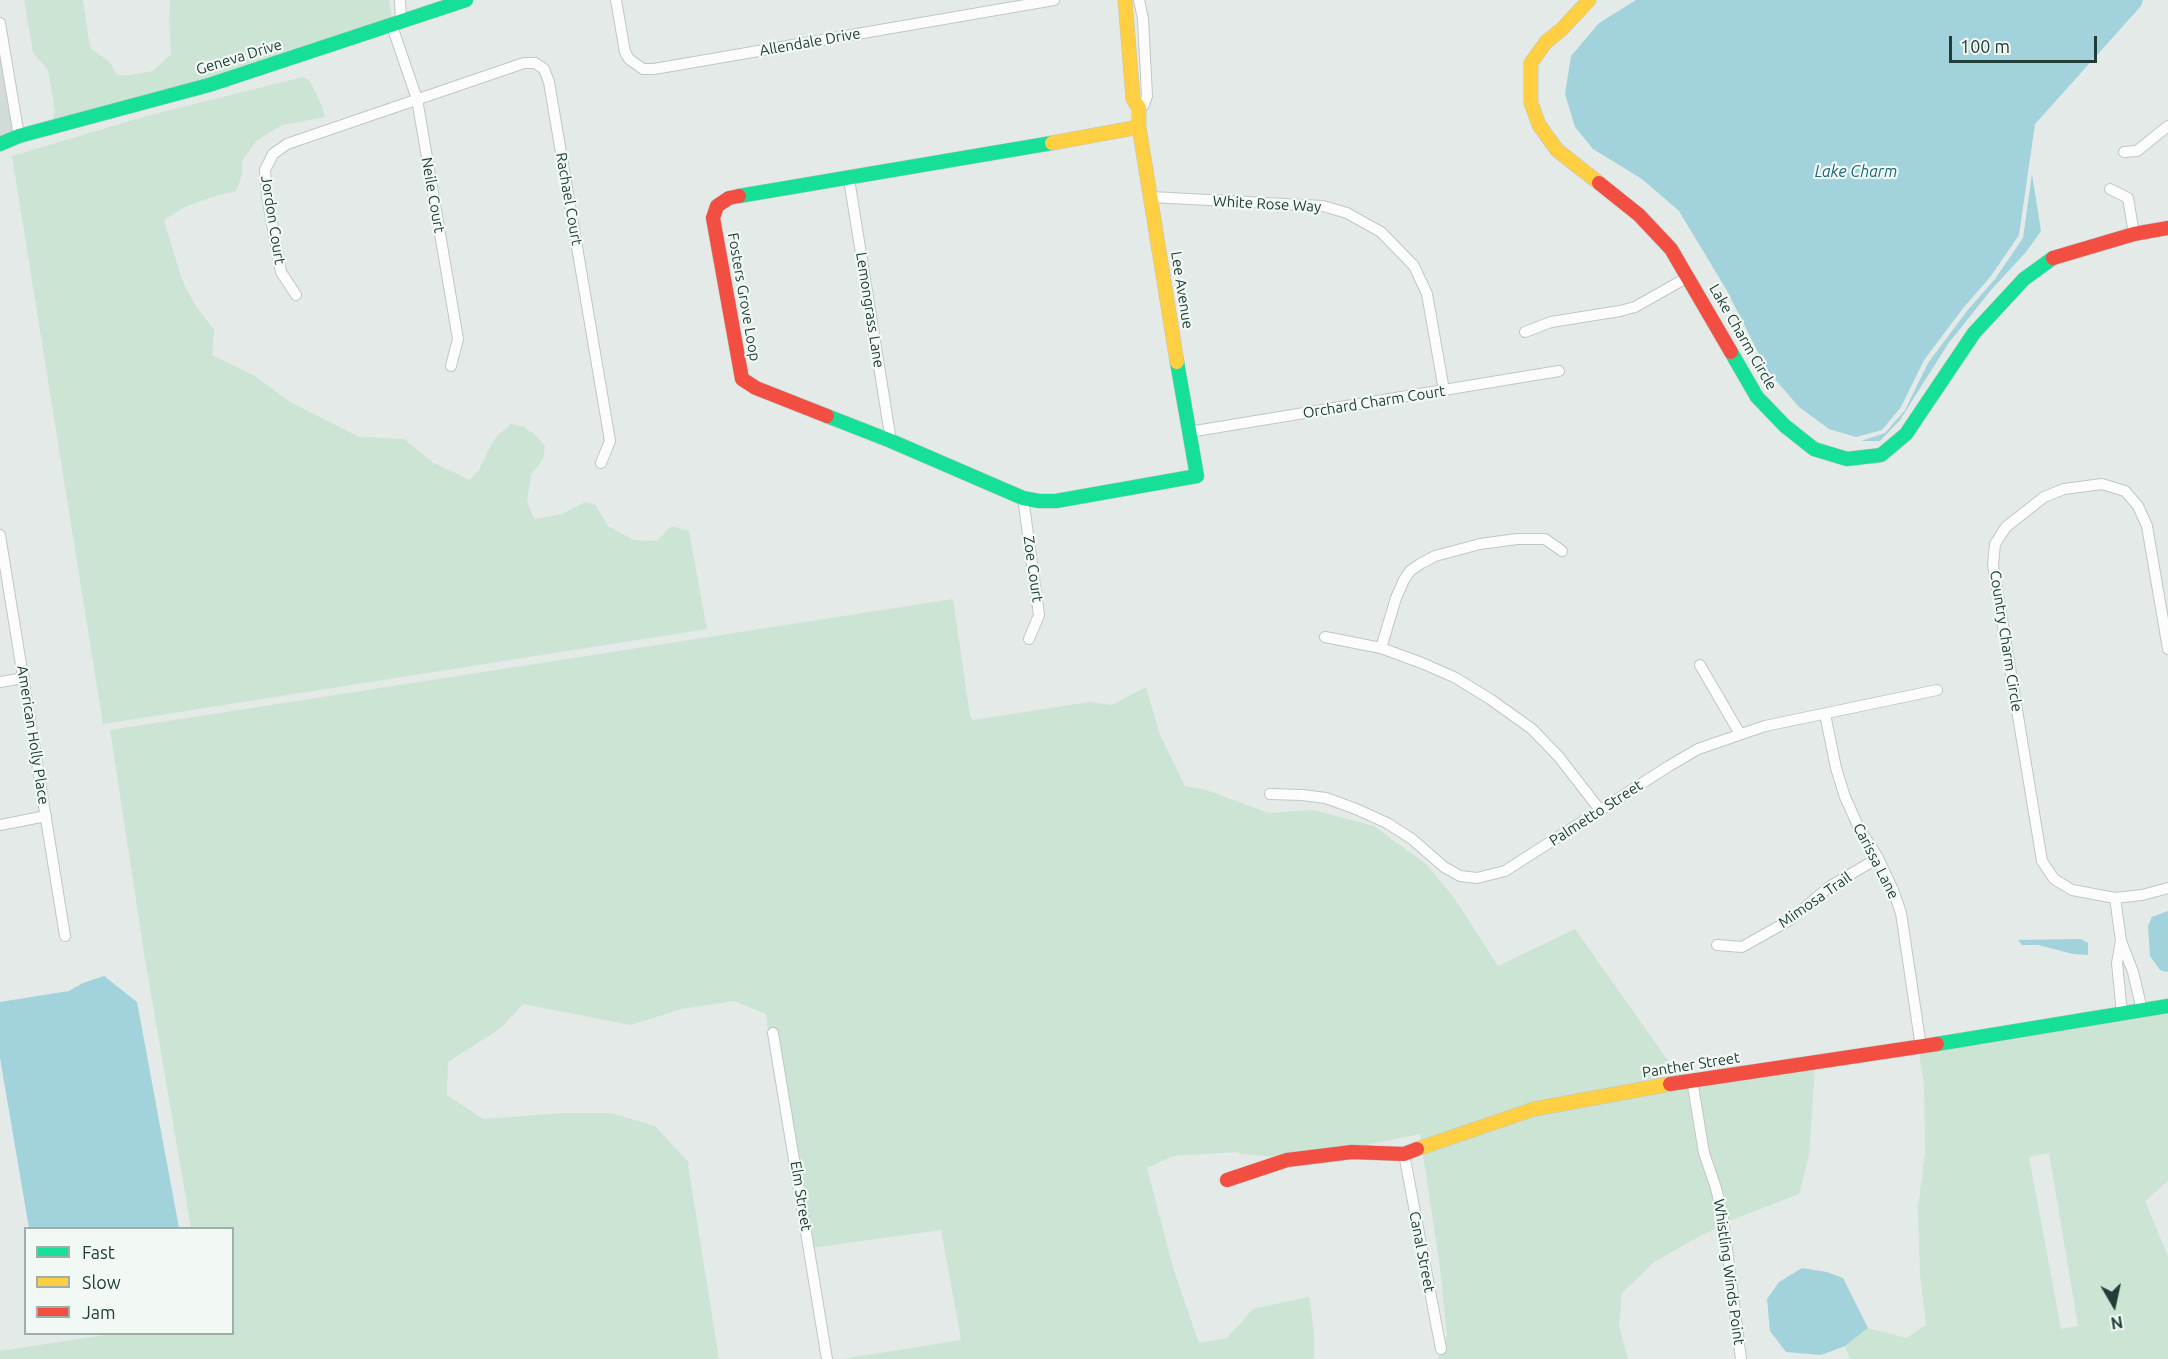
<!DOCTYPE html>
<style>
body{margin:0}
#map{position:relative;width:2168px;height:1359px;overflow:hidden;background:#e4eae7;font-family:Ubuntu,sans-serif}
canvas{display:block}
.legend{position:absolute;left:24px;top:1227px;width:210px;height:108px;box-sizing:border-box;background:#f2f9f5;border:2px solid #9eaea9;margin:0;padding:8px 10px;list-style:none;font-size:18px;color:#203e37}
.legend li{display:flex;align-items:center;gap:12px;height:30px}
.legend b{width:30px;border:2px solid #9eaea9}
.north{position:absolute;left:2084px;top:1275px;width:60px;height:60px;-webkit-text-stroke:4px #f2f9f5;paint-order:stroke;rotate:171deg;font-size:16px;font-weight:700;line-height:24px;text-align:center;color:#203e37}
.north::after{content:'';display:block;margin:auto;width:21px;height:27px;background:#203e37;clip-path:polygon(50% 0,100% 100%,50% 72%,0 100%)}
.scale{position:absolute;left:1949px;top:36px;width:148px;height:27px;box-sizing:border-box;border:3px solid #203e37;border-top:0;padding-left:8px;font-size:18px;line-height:21px;white-space:nowrap;color:#203e37;-webkit-text-stroke:4px #f2f9f5;paint-order:stroke}
</style>
<div id="map">
<canvas width="2168" height="1359"></canvas>
<ul class="legend">
<li><b style="height:8px;background:#16e098"></b>Fast</li>
<li><b style="height:8px;background:#ffcf43"></b>Slow</li>
<li><b style="height:8px;background:#f24e42"></b>Jam</li>
</ul>
<div class="north">N</div>
<div class="scale">100 m</div>
</div>
<script>
const c = document.querySelector('canvas').getContext('2d');
c.lineJoin = 'round';
function fill(path, color) { c.fillStyle = color; c.fill(path, 'evenodd'); }
const poly = rows => new Path2D(rows.map(r => 'M' + r).join(''));
function strokePath(path, color, width, dash) { c.strokeStyle = color; c.lineWidth = width; c.lineCap = dash ? 'butt' : 'round'; c.setLineDash(dash || []); c.stroke(path); }
function write(font, color, halo, rows, align = 'center') {
  c.font = font + ' Ubuntu,sans-serif'; c.lineWidth = 4.5; c.setLineDash([]); c.textBaseline = 'middle'; c.strokeStyle = halo; c.fillStyle = color; for (const [text, x, y, turn = 0] of rows) {
    c.save(); c.translate(x, y); c.rotate((+turn || 0) * Math.PI / 180); c.textAlign = isNaN(turn) ? turn : align; if (halo) c.strokeText(text, 0, 0); c.fillText(text, 0, 0); c.restore();
  }
}
fill(poly([
 [0,55,13,132,0,138]
]), '#d1dbd7');
fill(poly([
 [24,0,83,0,90,48,110,62,116,74,125,76,153,71,171,54,169,18,170,0,389,0,392,20,208,79,53,121,55,111,48,70,33,53],
 [303,77,310,81,322,106,325,117,282,125,256,141,242,161,242,175,236,191,212,197,185,207,164,220,182,280,194,303,214,330,212,355,255,376,290,402,359,437,404,439,432,462,470,480,479,470,494,439,511,424,524,427,534,434,545,446,543,459,531,475,527,501,534,519,562,514,585,502,595,505,608,526,634,540,657,541,671,526,689,531,707,629,103,724,12,156,150,115],
 [953,599,970,716,973,720,1089,702,1112,705,1146,687,1160,735,1185,786,1206,790,1269,813,1313,810,1374,826,1427,865,1455,899,1498,966,1575,929,1688,1089,1815,1069,1809,1155,1799,1194,1732,1220,1689,1242,1653,1263,1622,1293,1619,1326,1628,1359,1438,1359,1447,1335,1440,1268,1420,1134,1298,1159,1241,1154,1237,1152,1173,1156,1147,1168,1174,1271,1199,1343,1227,1338,1253,1309,1309,1297,1314,1332,1314,1359,843,1359,961,1340,941,1230,811,1248,774,1077,766,1014,734,1001,681,1009,631,1025,523,1004,501,1028,448,1062,447,1095,483,1119,563,1113,611,1113,655,1126,690,1164,688,1165,719,1359,0,1359,0,1351,111,1334,232,1334,232,1228,191,1228,145,959,110,730],
 [2168,1012,2168,1181,2145,1201,2168,1256,2168,1359,1850,1359,1845,1346,1868,1328,1906,1338,1926,1325,1920,1273,1918,1208,1925,1152,1924,1084,1919,1053],
 [2049,1153,2078,1326,2061,1329,2029,1157]
]), '#cce4d4');
fill(poly([
 [1636,0,2143,0,2141,6,2035,124,2019,235,1991,276,1964,307,1924,360,1901,407,1882,430,1856,437,1829,429,1799,407,1767,370,1726,289,1679,211,1642,179,1593,149,1575,127,1565,94,1571,56,1599,23],
 [2032,174,2041,231,2026,252,1991,290,1948,344,1900,420,1880,441,1861,441,1885,433,1905,410,1928,363,1967,311,1995,279,2023,238],
 [2168,911,2168,971,2166,972,2160,970,2150,956,2148,926,2152,917],
 [2081,939,2088,943,2088,955,2073,954,2038,945,2022,945,2018,940],
 [104,976,137,1002,179,1228,29,1228,0,1058,0,1002,69,991,83,983],
 [1802,1268,1827,1272,1843,1278,1868,1328,1845,1346,1821,1355,1786,1352,1770,1331,1767,1299,1779,1282]
]), '#a2d2db');
const street = poly([
 [400,0,401,23],
 [616,0,625,52,629,59,643,69,654,69,1054,0],
 [0,23,19,136],
 [392,26,417,99,458,339,451,366],
 [1139,108,1144,105,1147,96,1143,19,1139,0],
 [2124,152,2137,151,2168,126],
 [849,179,891,441],
 [2110,189,2128,198,2134,234],
 [1151,197,1323,206,1347,213,1381,232,1414,266,1427,294,1444,390],
 [296,295,281,272,267,196,265,170,273,154,287,144,524,63,535,63,544,69,549,82,610,441,601,463],
 [1525,332,1551,322,1620,311,1635,307,1688,277],
 [1189,432,1559,371],
 [1023,498,1039,615,1029,639],
 [0,535,65,936],
 [1325,637,1381,648,1422,663,1456,678,1490,699,1532,729,1559,757,1600,810],
 [1381,648,1396,598,1404,580,1410,571,1420,564,1435,556,1480,544,1517,539,1545,539,1562,551],
 [2168,649,2147,526,2138,506,2125,491,2102,484,2064,489,2044,497,2006,527,1995,544,1993,565,2042,861,2054,879,2072,890,2115,898,2142,895,2168,888],
 [1700,665,1740,734],
 [0,682,24,678],
 [1825,714,1836,768,1845,797,1859,828,1878,858,1893,890,1901,913,1921,1047],
 [1270,794,1302,795,1326,798,1356,809,1387,823,1412,839,1444,867,1460,876,1477,878,1505,871,1669,766,1698,749,1765,726,1937,690],
 [0,825,46,816],
 [2115,898,2121,941,2133,972,2142,1010],
 [2121,941,2117,963,2122,1013],
 [1717,945,1742,947,1790,920,1829,887,1878,858],
 [773,1033,827,1359],
 [1692,1080,1704,1153,1716,1188,1723,1218,1741,1359],
 [1404,1154,1441,1349]
]);
const fast = poly([
 [0,144,19,136,209,85,466,0],
 [739,196,1052,143],
 [1731,352,1757,397,1785,426,1814,449,1847,459,1881,455,1906,434,1974,333,2024,279,2053,258],
 [827,416,891,441,1023,498,1039,501,1056,501,1197,476,1177,362],
 [1937,1044,2168,1006]
]);
const slow = poly([
 [1125,0,1133,99,1139,108,1139,127,1177,362],
 [1589,0,1562,29,1546,42,1531,63,1531,103,1539,125,1557,150,1599,183],
 [1052,143,1139,127],
 [1417,1149,1534,1109,1670,1084]
]);
const jam = poly([
 [1599,183,1639,215,1671,249,1731,352],
 [739,196,729,198,717,206,713,218,742,379,756,388,827,416],
 [2053,258,2134,234,2168,228],
 [1670,1084,1937,1044],
 [1227,1180,1287,1160,1352,1152,1404,1154,1417,1149]
]);
strokePath(street, '#c1c7c4', 12);
strokePath(fast, '#bfc7c4', 15);
strokePath(slow, '#bfc7c4', 15);
strokePath(jam, '#bfc7c4', 15);
strokePath(street, '#fbfcfb', 10);
strokePath(fast, '#16e098', 14);
strokePath(slow, '#ffcf43', 14);
strokePath(jam, '#f24e42', 14);
write('15px', '#203e37', '#f2f9f5', [
 ["Allendale Drive",810,42,-10],
 ["Geneva Drive",239,57,-17],
 ["Neile Court",433,195,80],
 ["Rachael Court",569,199,80],
 ["White Rose Way",1267,204,3],
 ["Jordon Court",273,220,81],
 ["Lee Avenue",1182,290,81],
 ["Fosters Grove Loop",744,297,80],
 ["Lemongrass Lane",870,310,81],
 ["Lake Charm Circle",1743,337,60],
 ["Orchard Charm Court",1374,402,-9],
 ["Zoe Court",1033,569,82],
 ["Country Charm Circle",2006,641,81],
 ["American Holly Place",33,735,81],
 ["Palmetto Street",1596,813,-33],
 ["Carissa Lane",1876,861,63],
 ["Mimosa Trail",1815,900,-35],
 ["Panther Street",1691,1065,-9],
 ["Elm Street",801,1196,81],
 ["Canal Street",1422,1252,79],
 ["Whistling Winds Point",1729,1272,82]
]);
write('italic 16px', '#166a7e', '#f2f9f5', [
 ["Lake Charm",1856,172]
]);
</script>
